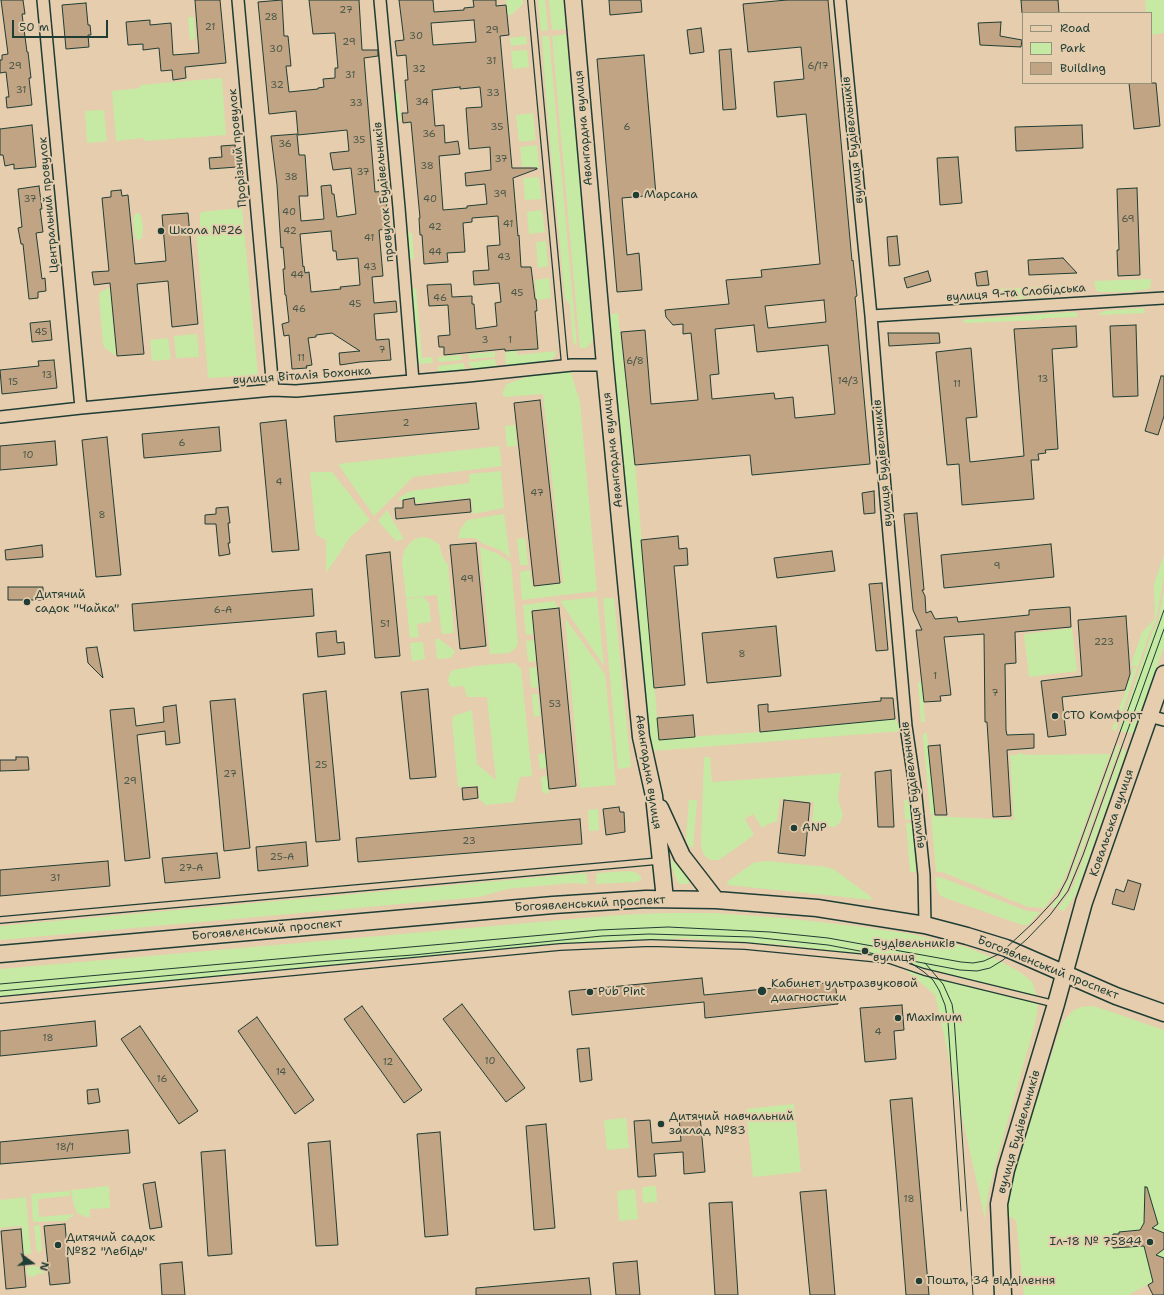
<!DOCTYPE html>
<meta charset="utf-8">
<style>
body{margin:0}
#map{position:relative;width:1164px;height:1295px;overflow:hidden;background:#e6cdae;font-family:"Shantell Sans",sans-serif}
canvas{display:block}
.legend{position:absolute;left:1022px;top:12px;width:130px;height:72px;box-sizing:border-box;background:#e6cdae;border:1px solid #96937d;margin:0;padding:5px 7px;list-style:none;font-size:12px;color:#1f3d34}
.legend li{display:flex;align-items:center;gap:8px;height:20px}
.legend b{width:20px;border:1px solid #96937d}
.north{position:absolute;left:12px;top:1243px;width:40px;height:40px;-webkit-text-stroke:3px #e6cdae;paint-order:stroke;rotate:105deg;font-size:11px;font-weight:700;line-height:16px;text-align:center;color:#1f3d34}
.north::after{content:'';display:block;margin:auto;width:14px;height:18px;background:#1f3d34;clip-path:polygon(50% 0,100% 100%,50% 72%,0 100%)}
.scale{position:absolute;left:12px;top:20px;width:96px;height:18px;box-sizing:border-box;border:2px solid #1f3d34;border-top:0;padding-left:5px;font-size:12px;line-height:14px;white-space:nowrap;color:#1f3d34;-webkit-text-stroke:3px #e6cdae;paint-order:stroke}
</style>
<div id="map">
<canvas width="1164" height="1295"></canvas>
<ul class="legend">
<li><b style="height:5px;background:#e6cdae"></b>Road</li>
<li><b style="height:11px;background:#c6eaa4"></b>Park</li>
<li><b style="height:11px;background:#c1a484"></b>Building</li>
</ul>
<div class="north">N</div>
<div class="scale">50 m</div>
</div>
<script>
const c = document.querySelector('canvas').getContext('2d');
c.lineJoin = 'round';
function fill(path, color) { c.fillStyle = color; c.fill(path, 'evenodd'); }
const poly = rows => new Path2D(rows.map(r => 'M' + r).join(''));
function strokePath(path, color, width, dash) { c.strokeStyle = color; c.lineWidth = width; c.lineCap = dash ? 'butt' : 'round'; c.setLineDash(dash || []); c.stroke(path); }
function write(font, color, halo, rows, align = 'center') {
  c.font = font + ' "Shantell Sans",sans-serif'; c.lineWidth = 4; c.setLineDash([]); c.textBaseline = 'middle'; c.strokeStyle = halo; c.fillStyle = color; for (const [text, x, y, turn = 0] of rows) {
    c.save(); c.translate(x, y); c.rotate((+turn || 0) * Math.PI / 180); c.textAlign = isNaN(turn) ? turn : align; if (halo) c.strokeText(text, 0, 0); c.fillText(text, 0, 0); c.restore();
  }
}
fill(poly([
 [506,0,523,0,523,4,511,15,508,15],
 [538,0,545,0,548,30,541,31],
 [549,0,563,0,566,29,552,30],
 [1145,0,1164,0,1164,33,1151,35,1151,13,1146,13],
 [188,17,194,17,195,39,190,40],
 [566,34,594,334,592,342,586,348,580,348,552,36],
 [526,36,527,44,511,46,510,38],
 [542,36,549,36,577,346,573,342,570,305,565,298,547,109],
 [527,50,529,67,513,69,511,51],
 [222,78,226,135,144,141,144,138,116,141,112,91,140,88,140,85],
 [391,93,399,93,401,121,396,120],
 [104,110,107,141,87,143,85,111],
 [533,113,536,140,519,142,516,115],
 [537,145,539,168,535,169,531,166,522,167,520,147],
 [539,177,542,199,525,200,523,178],
 [242,208,258,375,208,378,196,228,200,228,200,215,201,212],
 [542,210,545,232,529,234,527,212],
 [137,213,139,213,141,216,143,227,142,238,138,240,135,238,133,220,135,215],
 [404,233,412,233,414,259,406,260],
 [546,241,548,266,538,268,536,242],
 [549,278,551,298,537,300,535,280],
 [1151,279,1151,285,1149,289,1127,292,1100,292,1096,290,1094,281],
 [1069,285,1072,293,1017,299,996,295,996,289],
 [110,288,116,356,105,348,103,345,99,295,100,292],
 [416,288,422,358,432,357,433,363,417,364,415,357,408,289],
 [1144,308,1145,313,1098,315,1104,311],
 [1073,312,1077,313,1077,317,1044,318,1041,320,966,323,961,320],
 [618,313,631,433,633,439,659,739,760,732,895,719,902,731,652,751,647,737,608,315],
 [197,334,199,357,176,358,174,336],
 [168,338,171,359,152,361,150,340],
 [517,350,517,355,556,351,555,356,551,360,510,366,506,365,505,352],
 [495,352,495,357,469,359,469,354],
 [461,355,462,360,438,362,438,357],
 [495,359,496,366,473,369,469,365,469,362],
 [464,363,465,370,438,373,438,366],
 [570,370,580,402,597,591,522,600,520,572,530,570,532,587,563,583,543,394,503,397,503,391,507,384,526,377],
 [515,425,517,446,507,447,505,426],
 [499,446,502,466,413,477,374,516,338,464],
 [501,471,504,508,473,514,471,498,416,503,415,497,402,500,397,499,410,491,469,483,469,474],
 [310,472,332,472,370,520,351,536,326,573,326,540,316,535],
 [387,510,404,539,396,541,378,521],
 [504,514,510,558,502,551,482,543,475,538,458,538,460,530,467,520],
 [422,537,429,538,439,544,443,558,448,565,454,633,442,634,437,595,406,598,402,561,404,551,409,544,415,539],
 [525,538,528,565,520,565,517,539],
 [480,547,498,554,511,563,518,643,515,649,509,653,490,654],
 [1164,555,1164,576,1156,621,1149,634,1138,667,1131,665,1142,632,1155,619,1154,584],
 [1164,589,1164,647,1133,733,1123,732,1119,731,1151,635,1158,622],
 [423,597,429,603,431,622,417,624,419,637,410,638,406,599],
 [597,597,604,666,560,601],
 [603,598,614,598,631,767,618,769],
 [554,601,559,608,531,610,534,634,526,635,523,605],
 [565,618,605,674,616,785,580,788],
 [1072,628,1077,671,1029,677,1024,634],
 [435,639,439,639,455,651,451,658,437,659],
 [534,640,536,661,528,662,526,641],
 [423,642,425,659,412,661,410,643],
 [511,663,515,663,521,669,532,776,520,777,514,802,486,805,479,799,479,786,458,787,452,720,453,716,472,710,477,764,496,780,487,697,467,697,464,686,451,687,448,681,449,676,452,670,484,665],
 [536,667,538,687,531,688,529,668],
 [1134,667,1137,668,1117,728,1115,731,1112,729],
 [918,682,922,682,925,722,921,722],
 [532,694,538,694,540,716,534,717],
 [927,733,935,815,931,815,930,811,923,738,923,734],
 [1117,745,1120,746,1070,883,1065,894,1055,907,1050,907,1060,896,1070,876],
 [1123,748,1126,752,1076,894,1064,911,1058,909,1069,893,1074,884],
 [545,753,547,768,540,769,538,754],
 [1018,753,1028,755,1110,754,1069,868,1061,886,1044,908,1028,907,942,872,936,872,931,816,1014,820,1010,755,1018,755],
 [704,757,710,757,712,782,841,773,838,799,843,815,840,823,834,827,812,825,814,802,780,799,777,822,770,823,762,828,753,814,745,819,754,835,719,860,710,860,704,855,701,846],
 [547,776,549,793,547,794,544,793,542,791,541,777],
 [689,800,697,800,693,848,688,845,686,838],
 [904,800,910,800,912,819,905,820],
 [598,809,599,830,589,831,588,810],
 [906,823,912,823,916,872,910,872],
 [671,859,689,879,689,882,687,884,680,884,677,881,671,865],
 [768,861,826,867,833,869,843,876,870,896,873,900,728,885,727,884,728,881,753,863,758,862],
 [629,871,637,873,641,877,641,880,636,882,596,884,597,873],
 [586,873,588,884,571,883,507,889,479,897,0,940,0,926],
 [935,877,940,877,1027,911,1040,912,1028,925,1022,925,943,897,939,894,937,889],
 [663,913,715,913,783,918,855,926,911,934,966,947,994,958,1018,971,1028,978,1033,983,1037,998,1038,1007,1035,1024,996,1162,988,1193,985,1219,935,995,893,959,786,945,682,938,0,996,0,969,619,915],
 [1092,1006,1103,1009,1164,1030,1164,1276,1130,1294,1130,1295,1024,1295,1016,1220,1007,1215,1011,1179,1062,1023,1067,1017,1074,1010,1082,1007],
 [794,1104,801,1172,753,1177,746,1109],
 [626,1118,629,1148,607,1150,604,1120],
 [109,1186,110,1208,90,1209,90,1217,86,1217,77,1213,74,1206,71,1190],
 [656,1186,657,1202,643,1203,642,1187],
 [635,1189,638,1219,619,1221,617,1191],
 [70,1191,70,1196,38,1199,39,1217,75,1214,66,1221,33,1222,31,1194],
 [26,1197,31,1254,24,1254,22,1226,0,1228,0,1200],
 [40,1225,42,1251,37,1252,34,1226],
 [29,1266,45,1267,44,1274,40,1273,32,1277,27,1275,27,1269]
]), '#c6eaa4');
const building = poly([
 [1,0,23,0,25,14,22,14,27,52,28,52,31,78,29,78,32,105,7,108,6,97,9,97,6,72,0,73,0,60,2,60,2,55,8,54,1,0],
 [195,0,220,0,226,63,185,67,186,78,173,80,172,70,161,71,159,48,143,50,143,44,128,45,126,22,150,20,150,25,171,23,173,55,199,53,195,0],
 [282,0,284,36,288,36,291,66,286,66,289,92,318,89,318,88,324,87,323,79,335,78,335,68,338,68,335,33,313,34,309,0,359,0,362,50,378,50,378,56,364,58,375,192,386,191,388,229,379,230,383,276,372,277,374,303,396,301,397,312,374,314,376,340,389,339,391,360,360,362,340,365,339,353,360,351,332,333,316,335,316,337,308,338,312,365,306,366,307,368,292,369,289,335,284,336,282,324,289,322,286,295,285,295,283,269,285,269,283,247,281,248,277,185,271,136,297,134,299,155,305,155,308,196,299,196,301,221,324,219,321,186,331,185,332,194,334,194,337,217,356,214,351,168,333,170,330,153,349,151,347,130,298,135,296,111,269,114,258,2,282,0],
 [331,231,333,251,336,251,337,260,358,258,360,285,340,287,341,289,311,292,309,272,305,273,304,266,303,267,300,234,331,231],
 [399,0,433,0,434,12,464,10,464,8,474,7,473,0,496,0,496,6,506,5,509,35,500,36,512,168,537,168,537,169,513,178,518,236,519,235,521,267,531,267,535,299,536,299,537,311,535,311,538,349,518,350,505,351,505,349,444,355,444,347,439,347,438,336,450,335,448,305,429,306,427,285,451,284,452,297,472,296,472,304,474,304,476,329,497,326,495,303,501,302,499,283,474,285,473,271,489,270,487,246,500,245,498,216,472,218,472,222,463,223,465,252,447,253,448,262,424,264,422,235,420,235,419,218,420,218,411,122,403,123,402,113,408,113,405,80,408,80,406,55,397,56,395,41,404,40,399,0],
 [474,20,476,42,433,45,431,23,474,20],
 [460,87,460,89,480,87,482,107,466,108,469,149,490,147,491,170,465,173,466,186,485,184,487,204,467,206,467,208,443,210,439,156,460,154,458,141,445,143,444,125,435,126,432,90,460,87],
 [609,0,641,0,642,12,610,15,609,0],
 [787,0,828,0,852,261,853,260,857,296,855,297,870,464,752,475,750,455,635,465,621,332,645,330,651,404,698,400,691,333,683,334,683,324,673,325,666,317,665,310,729,304,726,280,762,277,761,270,820,264,806,114,777,117,774,82,804,79,801,47,748,52,743,4,787,0],
 [824,300,826,322,768,328,765,306,824,300],
 [754,325,757,352,828,345,835,414,795,418,793,397,775,399,774,393,712,399,710,375,719,374,715,329,754,325],
 [1021,0,1058,0,1059,13,1022,13,1021,0],
 [86,3,88,25,90,25,91,35,88,35,89,47,66,49,62,5,86,3],
 [1001,22,1000,36,1022,40,1021,47,980,45,978,23,1001,22],
 [701,28,704,52,690,54,687,30,701,28],
 [731,49,736,109,723,110,719,50,731,49],
 [644,55,656,195,622,198,627,255,639,253,642,290,617,292,597,59,644,55],
 [1129,83,1156,83,1160,126,1134,129,1129,83],
 [32,125,36,167,14,169,14,164,5,166,3,155,0,155,0,129,32,125],
 [1082,125,1083,148,1016,151,1015,127,1082,125],
 [235,145,237,167,210,169,209,158,222,157,221,146,235,145],
 [958,157,962,203,940,205,937,158,958,157],
 [39,186,42,209,40,209,43,232,36,233,42,279,45,278,46,291,38,292,38,298,29,299,23,244,21,244,18,228,22,227,18,189,39,186],
 [1137,188,1140,275,1118,276,1117,250,1119,250,1117,189,1137,188],
 [121,190,122,196,128,195,135,264,166,261,162,215,188,213,198,324,172,327,168,281,137,284,144,354,117,356,110,283,94,285,92,272,109,271,102,198,111,197,111,191,121,190],
 [897,236,900,265,889,266,887,237,897,236],
 [1063,258,1077,273,1029,275,1028,260,1063,258],
 [928,271,931,281,907,288,904,278,928,271],
 [987,271,989,285,977,286,975,273,987,271],
 [50,321,52,340,32,342,30,323,50,321],
 [1136,325,1138,396,1113,397,1110,326,1136,325],
 [1076,326,1077,347,1052,349,1058,449,1045,450,1046,453,1038,454,1039,460,1031,460,1034,499,962,505,959,464,947,465,936,352,971,348,977,417,966,418,970,462,1024,456,1014,329,1076,326],
 [888,333,939,333,940,343,889,346,888,333],
 [54,360,57,388,2,394,0,370,39,366,38,361,54,360],
 [1161,376,1164,376,1164,416,1158,435,1145,431,1161,376],
 [540,400,560,583,534,586,514,403,540,400],
 [476,403,479,429,336,442,334,416,476,403],
 [286,420,299,550,272,552,260,423,286,420],
 [219,427,221,451,144,458,142,434,219,427],
 [107,437,121,575,96,577,82,440,107,437],
 [55,441,57,465,0,470,0,446,55,441],
 [874,491,875,513,864,514,862,493,874,491],
 [414,498,415,505,470,499,471,512,396,519,395,508,403,508,403,500,414,498],
 [228,507,230,523,228,523,230,543,228,543,230,554,219,556,216,524,205,524,205,515,216,514,216,508,228,507],
 [917,513,924,590,922,590,925,596,926,613,931,611,935,619,957,617,958,622,1029,615,1029,610,1070,607,1071,627,1015,632,1016,663,1005,664,1006,730,1007,735,1034,734,1034,748,1007,750,1011,816,993,817,987,722,985,722,984,634,944,637,951,695,940,696,941,701,924,702,916,630,922,630,913,610,904,514,917,513],
 [678,536,679,549,687,548,688,565,674,566,685,685,654,688,641,540,678,536],
 [476,543,486,646,460,649,450,545,476,543],
 [1051,544,1054,577,944,588,941,555,1051,544],
 [42,545,43,557,6,560,5,550,42,545],
 [832,551,835,571,777,578,774,558,832,551],
 [390,552,400,656,375,658,366,555,390,552],
 [882,583,888,650,876,651,869,584,882,583],
 [8,587,43,587,43,600,8,600,8,587],
 [312,589,314,616,134,631,132,604,312,589],
 [559,608,576,786,549,789,532,611,559,608],
 [1126,616,1130,674,1125,690,1062,697,1066,735,1048,737,1041,681,1082,676,1078,620,1126,616],
 [776,626,781,676,707,683,702,633,776,626],
 [336,631,337,643,344,642,345,654,318,657,316,633,336,631],
 [97,647,103,678,88,663,86,648,97,647],
 [428,689,436,777,410,779,401,692,428,689],
 [326,691,340,840,316,842,303,694,326,691],
 [881,698,893,698,895,719,760,732,758,705,768,704,768,712,881,701,881,698],
 [235,699,250,848,224,851,210,701,235,699],
 [176,705,180,743,166,745,165,731,137,735,150,858,125,861,110,710,134,708,136,726,164,722,163,707,176,705],
 [693,715,695,737,659,740,657,718,693,715],
 [940,745,947,815,935,815,928,746,940,745],
 [16,757,28,757,29,770,0,771,0,760,16,760,16,757],
 [891,770,894,827,878,827,875,772,891,770],
 [477,787,478,798,463,800,462,788,477,787],
 [784,800,810,803,805,856,778,853,784,800],
 [619,807,620,812,624,812,625,832,606,835,603,809,619,807],
 [580,819,582,844,358,862,356,838,580,819],
 [306,842,308,866,258,871,256,847,306,842],
 [217,853,220,878,165,883,162,858,217,853],
 [108,861,110,886,0,896,0,870,108,861],
 [1128,880,1141,884,1134,910,1112,904,1116,889,1124,892,1128,880],
 [702,978,704,995,835,982,838,1004,705,1018,704,1002,572,1015,569,991,702,978],
 [462,1004,525,1088,506,1102,443,1019,462,1004],
 [902,1005,904,1030,894,1031,896,1059,865,1062,860,1008,902,1005],
 [362,1006,422,1090,404,1103,344,1019,362,1006],
 [257,1017,314,1100,295,1114,238,1031,257,1017],
 [95,1021,97,1046,0,1056,0,1031,95,1021],
 [140,1026,198,1111,179,1124,121,1039,140,1026],
 [589,1048,592,1080,580,1082,577,1049,589,1048],
 [98,1089,100,1102,88,1104,87,1090,98,1089],
 [912,1098,929,1295,906,1295,897,1181,890,1100,912,1098],
 [700,1115,705,1172,684,1174,683,1152,654,1154,656,1176,638,1177,634,1121,650,1120,652,1143,681,1141,679,1117,700,1115],
 [546,1124,555,1228,534,1230,526,1126,546,1124],
 [128,1130,130,1153,0,1164,0,1142,128,1130],
 [440,1132,448,1235,425,1237,417,1134,440,1132],
 [330,1141,338,1245,316,1246,308,1143,330,1141],
 [225,1150,232,1254,208,1256,201,1152,225,1150],
 [155,1182,162,1227,150,1229,143,1184,155,1182],
 [1145,1187,1147,1187,1158,1224,1152,1228,1164,1233,1164,1249,1156,1255,1164,1258,1164,1295,1153,1295,1148,1285,1153,1282,1144,1246,1113,1248,1113,1234,1119,1234,1119,1232,1140,1230,1144,1223,1145,1187],
 [826,1190,835,1295,810,1295,800,1192,826,1190],
 [732,1202,738,1295,715,1295,709,1203,732,1202],
 [65,1224,70,1283,50,1285,44,1226,65,1224],
 [21,1229,26,1287,6,1289,1,1231,21,1229],
 [637,1261,640,1295,616,1295,613,1263,637,1261],
 [182,1262,185,1295,162,1295,160,1264,182,1262],
 [589,1278,591,1295,476,1295,476,1288,589,1278]
]);
fill(building, '#c1a484');
strokePath(building, '#1f3d34', 1);
const lane = poly([
 [531,0,565,366],
 [0,920,659,861],
 [0,1000,560,947,651,943,745,946,889,960,924,972,1055,1004]
]);
const street = poly([
 [43,0,81,408],
 [238,0,273,390],
 [380,0,399,208,413,381],
 [840,0,871,316,887,512,906,726,915,787,924,875,925,925],
 [871,316,1164,298],
 [0,417,81,408,273,390,296,391,468,376,572,365,605,365],
 [1149,716,1164,720]
]);
const secondary = poly([
 [573,0,605,365,641,737,654,796,665,899],
 [660,808,682,856,716,900],
 [0,954,553,905,646,899,716,900,817,908,925,925,967,936,1006,948,1116,996,1164,1013],
 [1003,1295,999,1204,1006,1170,1056,1004,1084,902,1164,674]
]);
strokePath(lane, '#1f3d34', 8);
strokePath(street, '#1f3d34', 14);
strokePath(secondary, '#1f3d34', 19);
strokePath(lane, '#e6cdae', 5.5);
strokePath(street, '#e6cdae', 11);
strokePath(secondary, '#e6cdae', 16);
strokePath(poly([
 [911,963,924,972,933,980,939,990,945,1005,948,1022,961,1211],
 [925,963,943,984,952,1004,954,1017,973,1295],
 [0,984,599,930,668,927,770,932,828,938,961,962,973,963,984,961,997,955,1006,948,1034,922,1058,896,1067,879,1164,610],
 [0,991,316,962,413,955,602,936,649,934,752,937,828,945,960,970,977,971,990,968,1003,960,1027,939,1050,915,1068,891,1083,855,1164,629]
]), '#1f3d34', 1);
for (const [x, y, r, color] of [
 [636,195,4,"#1f3d34"],
 [161,231,4,"#1f3d34"],
 [27,602,4,"#1f3d34"],
 [1055,716,4,"#1f3d34"],
 [794,828,4,"#1f3d34"],
 [865,951,4,"#1f3d34"],
 [762,991,5,"#1f3d34"],
 [590,992,4,"#1f3d34"],
 [898,1018,4,"#1f3d34"],
 [661,1124,4,"#1f3d34"],
 [1150,1242,4,"#1f3d34"],
 [58,1245,4,"#1f3d34"],
 [919,1281,4,"#1f3d34"]
]) { const dot = new Path2D(); dot.arc(x, y, r, 0, 2 * Math.PI); c.fillStyle = color; c.fill(dot); strokePath(dot, '#e6cdae', 1.5); }
write('10px', '#485748', null, [
 ["27",346,10],
 ["28",271,17],
 ["21",210,27],
 ["29",492,30],
 ["30",416,36],
 ["29",349,42],
 ["30",276,49],
 ["31",491,61],
 ["29",15,66],
 ["6/17",818,66],
 ["32",419,69],
 ["31",350,75],
 ["32",277,85],
 ["31",21,90],
 ["33",493,93],
 ["34",422,102],
 ["33",356,103],
 ["35",497,127],
 ["6",627,127],
 ["36",429,134],
 ["35",359,140],
 ["36",285,144],
 ["37",501,159],
 ["38",427,166],
 ["37",363,172],
 ["38",291,177],
 ["39",500,194],
 ["37",30,199],
 ["40",430,199],
 ["40",289,212],
 ["69",1128,219],
 ["41",508,224],
 ["42",435,227],
 ["42",290,231],
 ["41",369,238],
 ["44",435,252],
 ["43",504,257],
 ["43",370,267],
 ["44",297,275],
 ["45",517,293],
 ["46",440,298],
 ["45",355,304],
 ["46",299,309],
 ["45",41,332],
 ["3",485,340],
 ["1",510,340],
 ["7",382,350],
 ["11",301,358],
 ["6/8",635,361],
 ["13",47,375],
 ["13",1043,379],
 ["14/3",848,381],
 ["15",13,382],
 ["11",957,384],
 ["2",406,423],
 ["6",182,443],
 ["10",28,455],
 ["4",279,482],
 ["47",537,493],
 ["8",102,515],
 ["9",997,566],
 ["49",467,579],
 ["6-А",223,610],
 ["51",385,624],
 ["223",1104,642],
 ["8",742,654],
 ["1",935,676],
 ["7",995,693],
 ["53",555,704],
 ["25",321,765],
 ["27",230,774],
 ["29",130,781],
 ["23",469,841],
 ["25-А",282,857],
 ["27-А",191,868],
 ["31",55,878],
 ["4",878,1032],
 ["18",48,1038],
 ["10",490,1061],
 ["12",388,1062],
 ["14",281,1072],
 ["16",162,1079],
 ["18/1",65,1147],
 ["18",909,1199]
]);
write('12px', '#1f3d34', '#e6cdae', [
 ["Авангардна вулиця",584,128,-95],
 ["вулиця Будівельників",853,140,-96],
 ["Прорізний провулок",238,148,-95],
 ["провулок Будівельників",384,192,-95],
 ["Центральний провулок",49,205,-95],
 ["вулиця 9-та Слобідська",1016,293,-4],
 ["вулиця Віталія Бохонка",302,376,-4],
 ["Авангардна вулиця",613,450,-96],
 ["вулиця Будівельників",883,463,-95],
 ["Авангардна вулиця",648,772,81],
 ["вулиця Будівельників",913,785,-97],
 ["Ковальська вулиця",1112,823,-71],
 ["Богоявленський проспект",590,904,-3],
 ["Богоявленський проспект",267,930,-5],
 ["Богоявленський проспект",1048,968,22],
 ["вулиця Будівельників",1019,1132,-74]
]);
write('12px', '#1f3d34', '#e6cdae', [
 ["Марсана",644,195],
 ["Школа №26",169,231],
 ["Дитячий",35,595],
 ["садок \"Чайка\"",35,609],
 ["СТО Комфорт",1063,716],
 ["ANP",802,828],
 ["Будівельників",873,944],
 ["вулиця",873,958],
 ["Кабинет ультразвуковой",771,984],
 ["диагностики",771,998],
 ["Pub Pint",598,992],
 ["Maximum",906,1018],
 ["Дитячий навчальний",669,1117],
 ["заклад №83",669,1131],
 ["Дитячий садок",66,1238],
 ["№82 \"Лебідь\"",66,1252],
 ["Іл-18 № 75844",1142,1242,"right"],
 ["Пошта, 34 відділення",927,1281]
], 'left');
</script>
